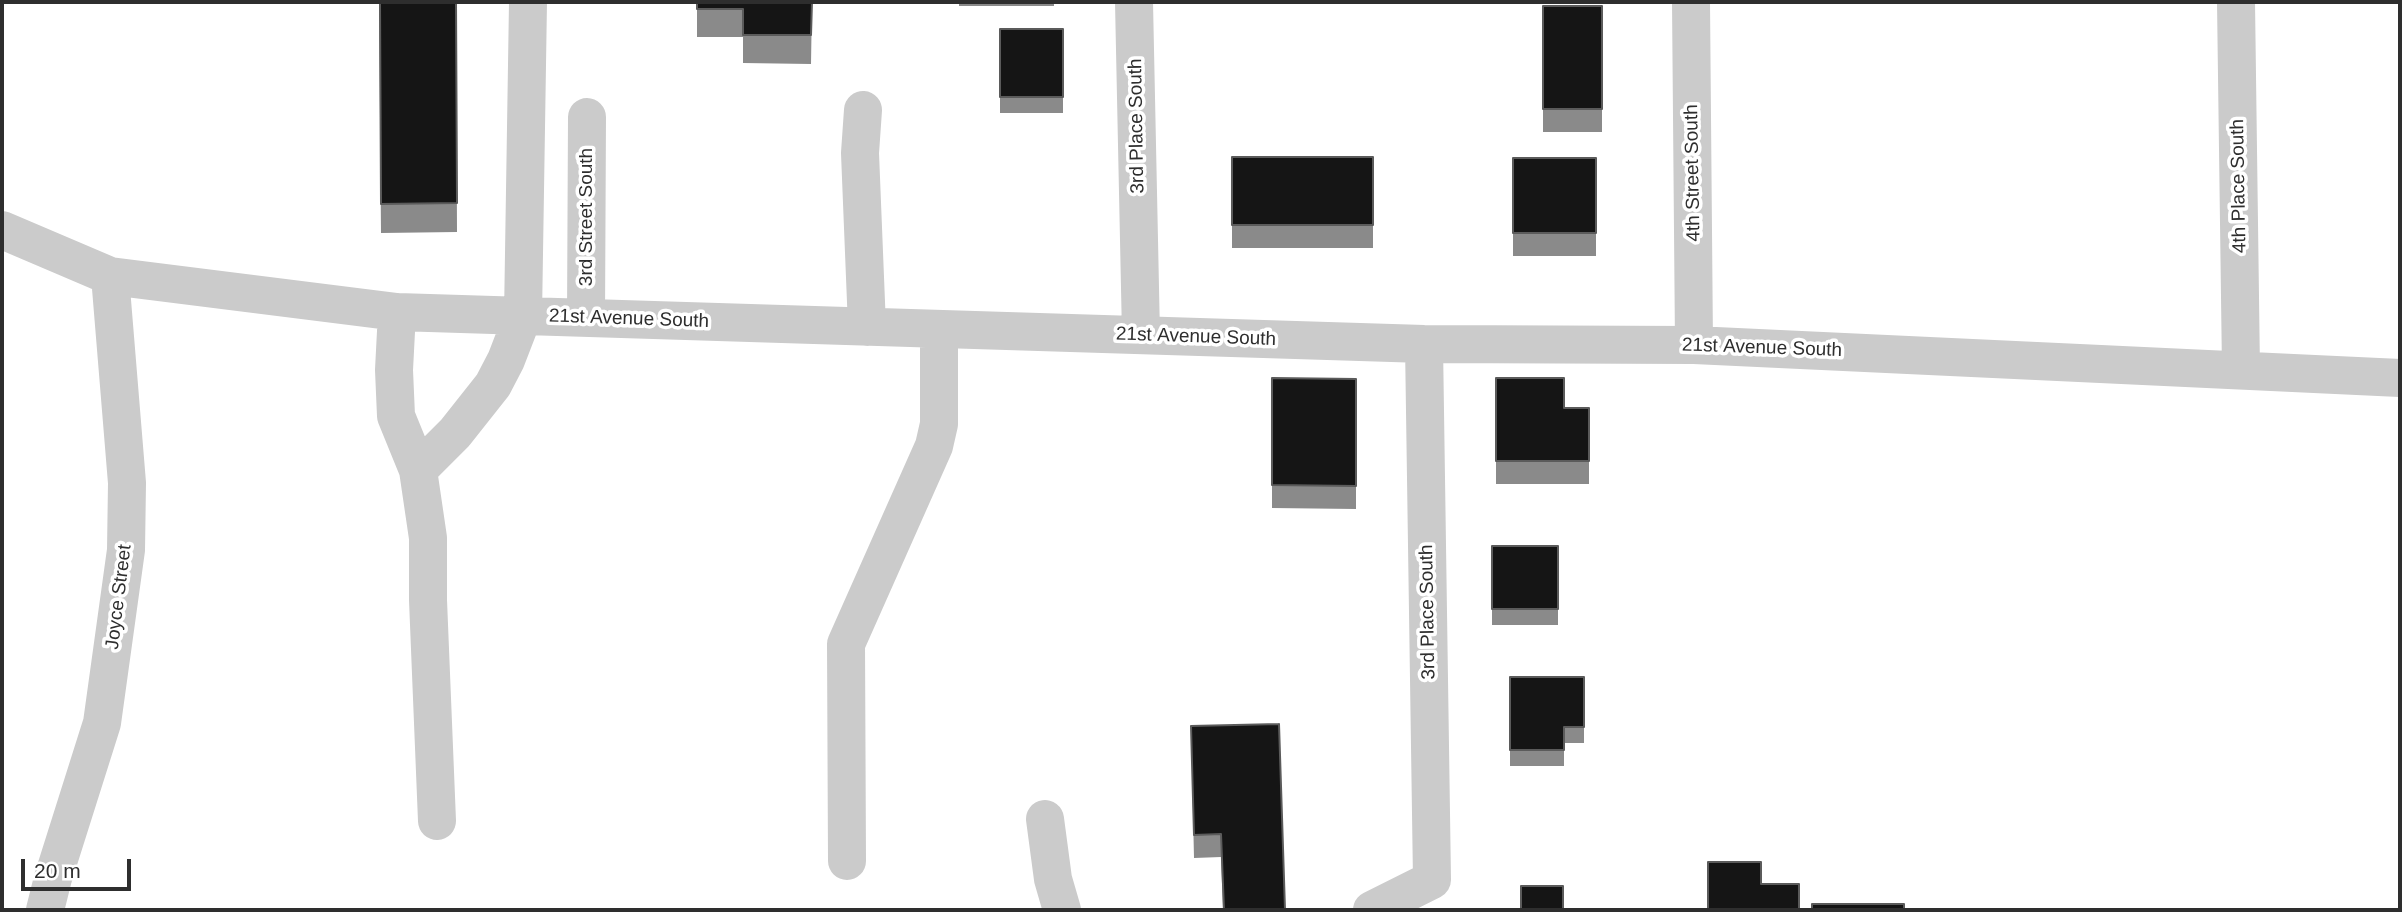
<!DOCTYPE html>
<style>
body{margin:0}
#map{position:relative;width:2402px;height:912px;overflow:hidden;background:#fff;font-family:Helvetica,sans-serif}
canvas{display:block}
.frame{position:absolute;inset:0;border:4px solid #2e2e2e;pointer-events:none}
.scale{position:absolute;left:21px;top:859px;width:110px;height:32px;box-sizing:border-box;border:4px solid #2e2e2e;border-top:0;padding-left:9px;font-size:21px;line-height:24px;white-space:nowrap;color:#2e2e2e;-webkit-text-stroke:5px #fff;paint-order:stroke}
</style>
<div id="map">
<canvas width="2402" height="912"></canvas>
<div class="frame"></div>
<div class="scale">20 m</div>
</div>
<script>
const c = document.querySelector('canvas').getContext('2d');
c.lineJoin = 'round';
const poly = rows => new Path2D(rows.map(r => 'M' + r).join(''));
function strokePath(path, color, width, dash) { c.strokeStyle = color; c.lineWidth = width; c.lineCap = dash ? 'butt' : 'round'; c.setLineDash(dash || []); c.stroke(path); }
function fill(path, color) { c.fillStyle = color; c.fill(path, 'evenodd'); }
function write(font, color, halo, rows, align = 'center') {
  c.font = font + ' Helvetica,sans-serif'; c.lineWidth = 7; c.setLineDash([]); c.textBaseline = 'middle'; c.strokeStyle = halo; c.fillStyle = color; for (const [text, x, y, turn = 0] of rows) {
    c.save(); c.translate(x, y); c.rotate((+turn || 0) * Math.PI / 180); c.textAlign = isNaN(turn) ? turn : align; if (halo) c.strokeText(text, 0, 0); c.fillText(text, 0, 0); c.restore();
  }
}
strokePath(poly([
 [1134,2,1141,335],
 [1691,2,1694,345],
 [2236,2,2241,370],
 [863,110,860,153,867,327],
 [2,230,110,276,397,312,1424,344,1694,345,2400,378],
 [397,312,394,370,396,416,418,470,428,538,428,600,437,821],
 [586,318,587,117],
 [418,470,455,433,493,385,506,360,523,316,528,2],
 [1045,819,1053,879,1062,910],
 [847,861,846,644,934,446,939,424,939,329],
 [45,910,53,878,102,723,126,550,127,483,110,276],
 [1372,910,1432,880,1424,344]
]), '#cbcbcb', 38);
fill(poly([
 [379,2,456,2,457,232,381,233],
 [697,2,812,2,811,64,743,63,743,37,697,37],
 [959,2,1054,2,1054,6,959,6],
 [1543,6,1602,6,1602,132,1543,132],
 [1000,29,1063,29,1063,113,1000,113],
 [1232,157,1373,157,1373,248,1232,248],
 [1513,158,1596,158,1596,256,1513,256],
 [1272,378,1356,379,1356,509,1272,508],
 [1496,378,1564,408,1589,408,1589,484,1496,484],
 [1492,546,1558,546,1558,625,1492,625],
 [1510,677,1584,677,1584,743,1564,743,1564,766,1510,766],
 [1191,726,1285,910,1223,910,1221,857,1194,858]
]), '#8a8a8a');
const building = poly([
 [380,2,456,2,457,203,381,204,380,2],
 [697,2,812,2,811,35,743,35,743,9,697,9,697,2],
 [1543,6,1602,6,1602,109,1543,109,1543,6],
 [1000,29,1063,29,1063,97,1000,97,1000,29],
 [1232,157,1373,157,1373,225,1232,225,1232,157],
 [1513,158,1596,158,1596,233,1513,233,1513,158],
 [1272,378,1356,379,1356,486,1272,485,1272,378],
 [1496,378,1564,378,1564,408,1589,408,1589,461,1496,461,1496,378],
 [1492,546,1558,546,1558,609,1492,609,1492,546],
 [1510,677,1584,677,1584,727,1564,727,1564,750,1510,750,1510,677],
 [1279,724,1285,910,1224,910,1221,834,1194,835,1191,726,1279,724],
 [1708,862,1761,862,1761,884,1799,884,1799,910,1708,910,1708,862],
 [1521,886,1563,886,1563,910,1468,910,1468,909,1521,909,1521,886],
 [1812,904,1904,904,1904,910,1812,910,1812,904],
 [1934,909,2031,909,2031,910,1934,910,1934,909]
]);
fill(building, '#151515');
strokePath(building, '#5b5b5b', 2);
write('19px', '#2e2e2e', '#fff', [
 ["3rd Place South",1137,126,-91],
 ["4th Street South",1693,173,-91],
 ["4th Place South",2239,186,-91],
 ["3rd Street South",587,217,-90],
 ["21st Avenue South",629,319,2],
 ["21st Avenue South",1196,337,2],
 ["21st Avenue South",1762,348,2],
 ["Joyce Street",119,597,-83],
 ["3rd Place South",1428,612,-91]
]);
</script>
